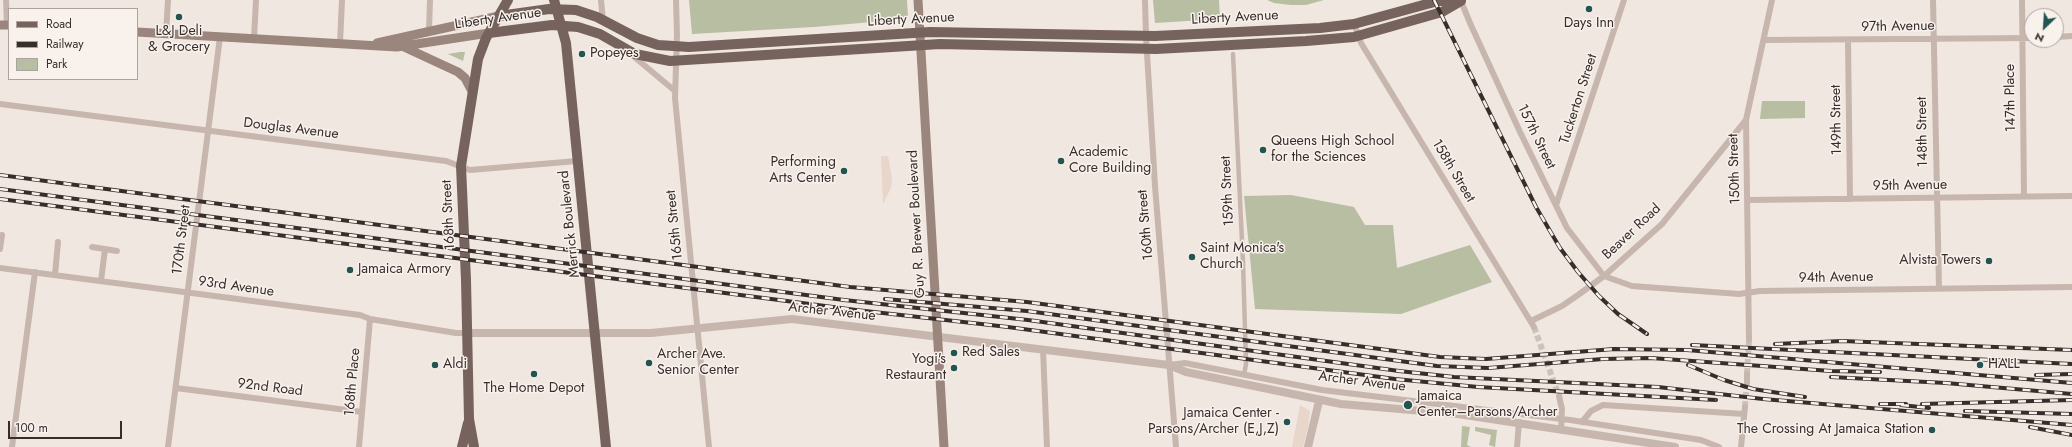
<!DOCTYPE html>
<meta charset="utf-8">
<style>
body{margin:0}
#map{position:relative;width:2072px;height:447px;overflow:hidden;background:#f0e7e0;font-family:Jost,sans-serif}
canvas{display:block}
.legend{position:absolute;left:8px;top:8px;width:130px;height:72px;box-sizing:border-box;background:#f8f1ec;border:1px solid #aba39f;margin:0;padding:5px 7px;list-style:none;font-size:12px;color:#372d2b}
.legend li{display:flex;align-items:center;gap:8px;height:20px}
.legend b{width:20px;border:1px solid #aba39f}
.north{position:absolute;left:2024px;top:8px;width:40px;height:40px;box-sizing:border-box;background:#f8f1ec;border:1px solid #aba39f;border-radius:50%;rotate:205deg;font-size:11px;font-weight:700;line-height:16px;text-align:center;color:#372d2b}
.north::after{content:'';display:block;margin:auto;width:14px;height:18px;background:#245452;clip-path:polygon(50% 0,100% 100%,50% 72%,0 100%)}
.scale{position:absolute;left:8px;top:421px;width:114px;height:18px;box-sizing:border-box;border:2px solid #372d2b;border-top:0;padding-left:5px;font-size:12px;line-height:14px;white-space:nowrap;color:#372d2b;-webkit-text-stroke:3px #f8f1ec;paint-order:stroke}
</style>
<div id="map">
<canvas width="2072" height="447"></canvas>
<ul class="legend">
<li><b style="height:5px;background:#77635d"></b>Road</li>
<li><b style="height:5px;background:#372d2b"></b>Railway</li>
<li><b style="height:11px;background:#b7bea1"></b>Park</li>
</ul>
<div class="north">N</div>
<div class="scale">100 m</div>
</div>
<script>
const c = document.querySelector('canvas').getContext('2d');
c.lineJoin = 'round';
function fill(path, color) { c.fillStyle = color; c.fill(path, 'evenodd'); }
const poly = rows => new Path2D(rows.map(r => 'M' + r).join(''));
function strokePath(path, color, width, dash) { c.strokeStyle = color; c.lineWidth = width; c.lineCap = dash ? 'butt' : 'round'; c.setLineDash(dash || []); c.stroke(path); }
function write(font, color, halo, rows, align = 'center') {
  c.font = font + ' Jost,sans-serif'; c.lineWidth = 3; c.setLineDash([]); c.textBaseline = 'middle'; c.strokeStyle = halo; c.fillStyle = color; for (const [text, x, y, turn = 0] of rows) {
    c.save(); c.translate(x, y); c.rotate((+turn || 0) * Math.PI / 180); c.textAlign = isNaN(turn) ? turn : align; if (halo) c.strokeText(text, 0, 0); c.fillText(text, 0, 0); c.restore();
  }
}
fill(poly([
 [689,0,907,0,908,17,907,19,814,27,692,34],
 [1153,0,1219,0,1220,19,1155,23],
 [1267,0,1324,0,1306,5,1291,5,1274,3],
 [460,52,465,52,463,61,448,54],
 [1762,101,1805,101,1805,118,1760,119],
 [1291,195,1354,207,1365,225,1393,225,1397,268,1470,245,1492,282,1401,314,1255,309,1244,196],
 [1462,426,1470,427,1467,445,1471,447,1461,447],
 [1475,427,1497,430,1495,447,1489,445,1491,435,1475,431]
]), '#b7bea1');
fill(poly([
 [881,156,888,156,892,178,891,188,883,204],
 [1300,405,1310,411,1308,428,1303,447,1292,447]
]), '#e7d6c9');
strokePath(poly([
 [1534,327,1559,396],
 [1747,374,1749,340],
 [1745,407,1747,382]
]), '#cbc2bc', 6, [6, 3]);
strokePath(poly([
 [1233,54,1243,262,1246,364,1244,375]
]), '#c7b6ad', 4.5);
strokePath(poly([
 [6,0,7,25],
 [601,0,603,21],
 [676,0,677,35,675,98,709,447],
 [1145,0,1146,36,1155,186,1176,447],
 [1933,0,1939,288],
 [2022,0,2024,196],
 [1461,1,1470,23,1520,132,1567,228,1604,276,1632,286,1739,294,1760,291,2072,287],
 [1354,24,1361,43,1534,327],
 [429,31,430,0],
 [166,34,168,0],
 [2056,37,2072,36],
 [254,39,256,0],
 [1764,40,2032,38],
 [1848,40,1850,199],
 [340,43,342,0],
 [632,55,675,91],
 [0,104,446,161,470,170,577,161],
 [1748,200,2072,196],
 [1556,205,1624,0],
 [92,247,117,251],
 [0,249,2,235],
 [0,268,360,315,370,319,456,333,467,333],
 [55,275,58,242],
 [101,281,105,249],
 [1531,321,1562,306,1578,295,1604,276,1662,224,1746,120],
 [1749,340,1746,120,1772,0],
 [1043,349,1047,447],
 [1169,365,1185,363,1322,390,1570,420,1701,440,1719,447],
 [1747,382,1747,374],
 [176,388,362,412],
 [1559,396,1562,409,1561,429],
 [1582,422,1591,411,1603,405,1744,414],
 [12,447,35,272],
 [168,447,220,37],
 [359,447,370,319],
 [1517,447,1519,422],
 [1741,447,1745,407]
]), '#c7b6ad', 6);
strokePath(poly([
 [467,333,651,333,792,319,1169,365,1186,372,1341,404,1458,414,1675,447],
 [1308,447,1319,401]
]), '#c7b6ad', 8);
strokePath(poly([
 [918,0,944,447],
 [0,25,9,25],
 [137,32,397,47,489,33],
 [377,43,499,16],
 [404,47,458,72,465,78,472,91]
]), '#9b867e', 9);
strokePath(poly([
 [554,0,566,43,606,447],
 [499,16,549,9,576,10,597,17,637,38,658,45,689,47,930,32,1155,36,1320,28,1354,24,1438,1,1460,1],
 [489,33,552,25,578,27,600,34,635,54,670,61,940,44,1156,49,1306,41,1354,37,1442,12,1461,1],
 [462,447,468,423],
 [474,447,469,419,466,280,461,166,478,59,486,38,508,0]
]), '#77635d', 10);
const rail = poly([
 [1434,0,1536,207,1560,248,1578,272,1599,296,1618,314,1647,334],
 [0,175,850,287,1027,302,1440,357,1486,359,1614,349,1687,350,2072,383],
 [0,189,844,300,1028,320,1399,371,1454,377,1658,387,1763,399,2072,425],
 [0,199,856,310,1008,327,1395,379,1478,387,1716,400],
 [885,299,1027,311,1437,366,1488,368,1603,359,1651,358,1831,371,1880,372],
 [1775,344,1842,341,2072,350],
 [1692,345,2072,364],
 [1688,365,1724,380,1753,389,1805,397],
 [2036,375,2072,374],
 [1831,377,1946,383,2072,394],
 [1880,404,1906,404],
 [1922,404,2072,400],
 [1901,405,1929,408],
 [1965,411,2072,414],
 [2030,427,2072,435]
]);
strokePath(rail, '#372d2b', 4);
strokePath(rail, '#f8f1ec', 2.5, [8]);
for (const [x, y, r, color] of [
 [1589,9,4,"#245452"],
 [179,17,4,"#245452"],
 [582,54,4,"#245452"],
 [1263,150,4,"#245452"],
 [1061,161,4,"#245452"],
 [844,171,4,"#245452"],
 [1192,257,4,"#245452"],
 [1989,261,4,"#245452"],
 [350,270,4,"#245452"],
 [954,353,4,"#245452"],
 [649,363,4,"#245452"],
 [435,365,4,"#245452"],
 [1980,365,4,"#245452"],
 [954,368,4,"#245452"],
 [534,374,4,"#245452"],
 [1408,405,5,"#245452"],
 [1287,422,4,"#245452"],
 [1932,430,4,"#245452"]
]) { const dot = new Path2D(); dot.arc(x, y, r, 0, 2 * Math.PI); c.fillStyle = color; c.fill(dot); strokePath(dot, '#f8f1ec', 1.5); }
write('14px', '#372d2b', '#f8f1ec', [
 ["Liberty Avenue",1235,18,-3],
 ["Liberty Avenue",498,19,-8],
 ["Liberty Avenue",911,20,-3],
 ["97th Avenue",1898,27,-1],
 ["147th Place",2011,98,-91],
 ["Tuckerton Street",1579,99,-72],
 ["149th Street",1837,120,-91],
 ["Douglas Avenue",291,129,7],
 ["148th Street",1923,132,-91],
 ["157th Street",1536,137,64],
 ["150th Street",1735,169,-92],
 ["158th Street",1453,171,59],
 ["95th Avenue",1910,186,-1],
 ["159th Street",1228,191,-93],
 ["168th Street",449,215,-93],
 ["Merrick Boulevard",570,224,-96],
 ["Guy R. Brewer Boulevard",917,224,-93],
 ["165th Street",675,225,-96],
 ["160th Street",1146,225,-95],
 ["Beaver Road",1632,232,-43],
 ["170th Street",182,240,-83],
 ["94th Avenue",1836,278,-1],
 ["93rd Avenue",236,287,8],
 ["Archer Avenue",832,312,6],
 ["168th Place",353,382,-85],
 ["Archer Avenue",1362,382,7],
 ["92nd Road",270,388,7]
]);
write('14px', '#372d2b', '#f8f1ec', [
 ["Days Inn",1589,24,"center"],
 ["L&J Deli",179,32,"center"],
 ["& Grocery",179,48,"center"],
 ["Popeyes",590,54],
 ["Queens High School",1271,142],
 ["for the Sciences",1271,158],
 ["Academic",1069,153],
 ["Core Building",1069,169],
 ["Performing",836,163,"right"],
 ["Arts Center",836,179,"right"],
 ["Saint Monica's",1200,249],
 ["Church",1200,265],
 ["Alvista Towers",1981,261,"right"],
 ["Jamaica Armory",358,270],
 ["Red Sales",962,353],
 ["Archer Ave.",657,355],
 ["Senior Center",657,371],
 ["Yogi's",946,360,"right"],
 ["Restaurant",946,376,"right"],
 ["Aldi",443,365],
 ["HALL",1988,365],
 ["The Home Depot",534,389,"center"],
 ["Jamaica",1417,397],
 ["Center–Parsons/Archer",1417,413],
 ["Jamaica Center -",1279,414,"right"],
 ["Parsons/Archer (E,J,Z)",1279,430,"right"],
 ["The Crossing At Jamaica Station",1924,430,"right"]
], 'left');
</script>
